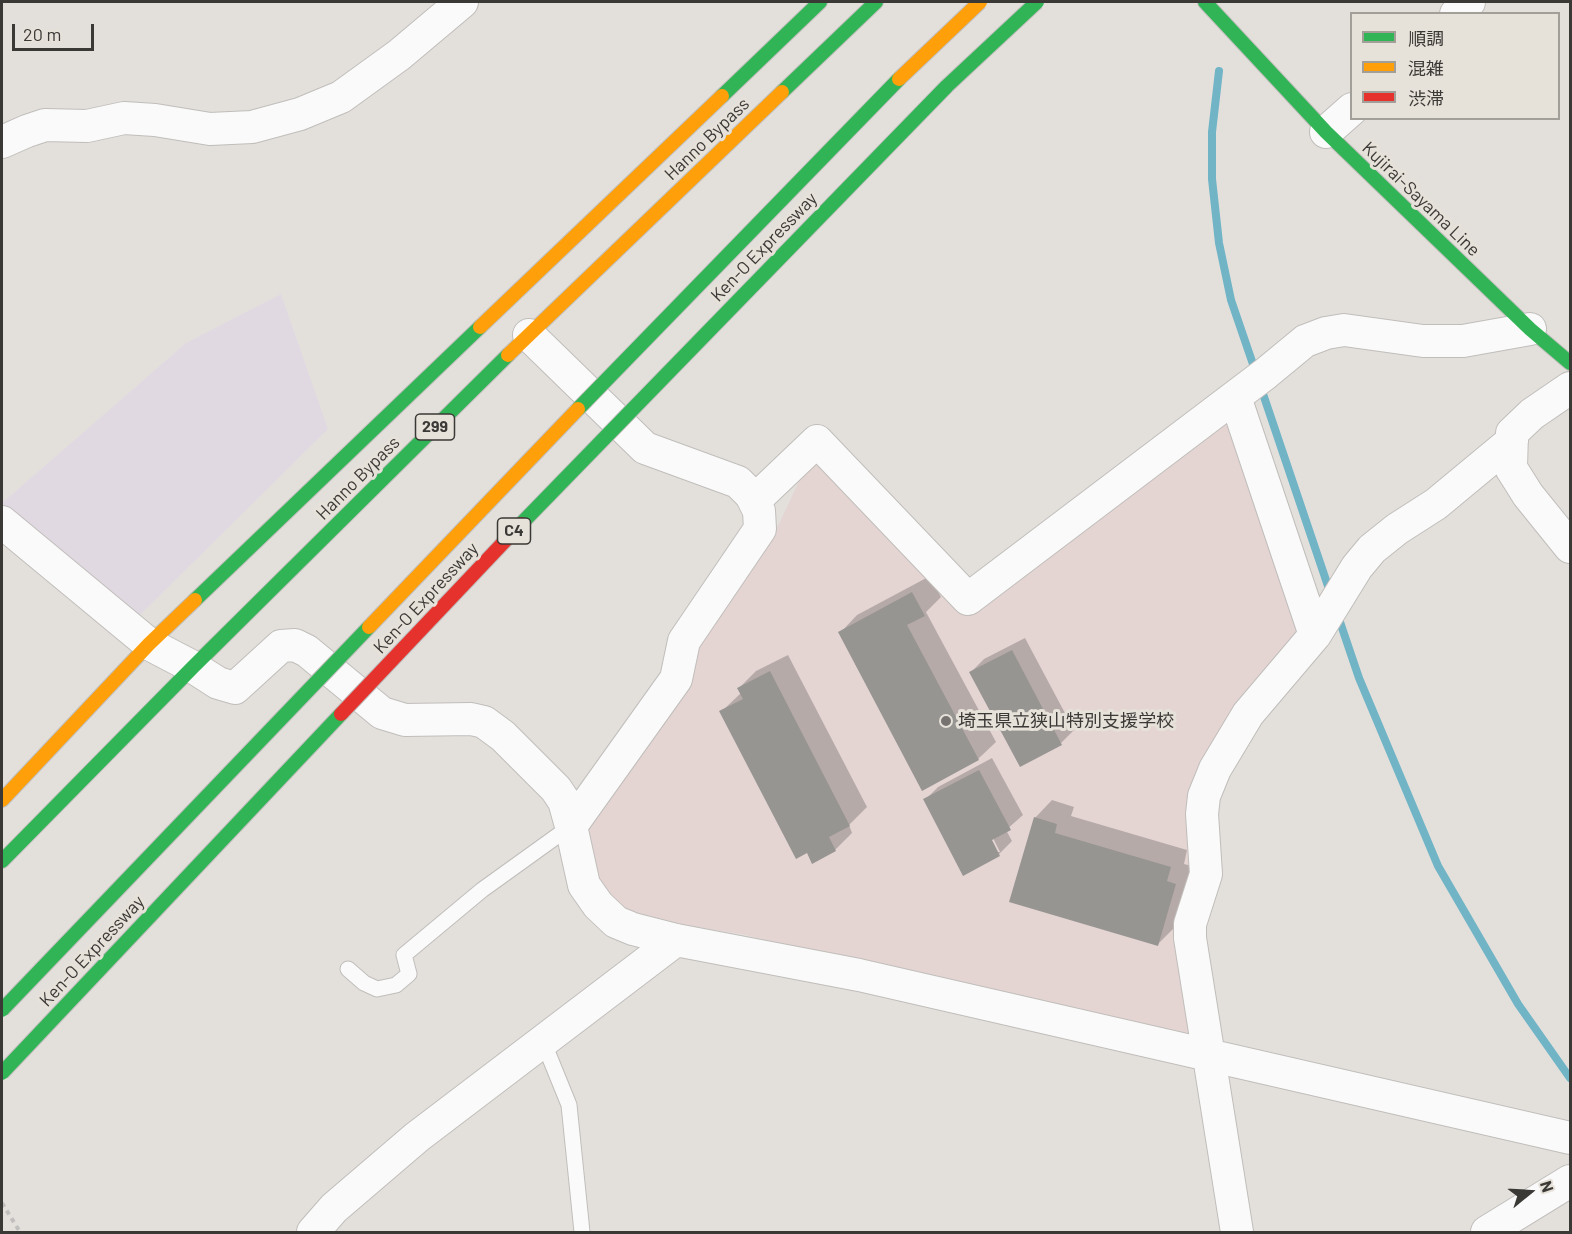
<!DOCTYPE html>
<meta charset="utf-8">
<style>
body{margin:0}
#map{position:relative;width:1572px;height:1234px;overflow:hidden;background:#e3e0dc;font-family:Barlow,"Noto Sans JP",sans-serif}
canvas{display:block}
.frame{position:absolute;inset:0;border:3px solid #3b3936;pointer-events:none}
.legend{position:absolute;left:1350px;top:12px;width:210px;height:108px;box-sizing:border-box;background:#e6e1d9;border:2px solid #a29e98;margin:0;padding:8px 10px;list-style:none;font-size:18px;color:#3b3936}
.legend li{display:flex;align-items:center;gap:12px;height:30px}
.legend b{width:30px;border:2px solid #a29e98}
.north{position:absolute;left:1500px;top:1162px;width:60px;height:60px;-webkit-text-stroke:4px #e6e1d9;paint-order:stroke;rotate:72deg;font-size:16px;font-weight:700;line-height:24px;text-align:center;color:#3b3936}
.north::after{content:'';display:block;margin:auto;width:21px;height:27px;background:#3b3936;clip-path:polygon(50% 0,100% 100%,50% 72%,0 100%)}
.scale{position:absolute;left:12px;top:24px;width:82px;height:27px;box-sizing:border-box;border:3px solid #3b3936;border-top:0;padding-left:8px;font-size:18px;line-height:21px;white-space:nowrap;color:#3b3936;-webkit-text-stroke:4px #e6e1d9;paint-order:stroke}
</style>
<div id="map">
<canvas width="1572" height="1234"></canvas>
<div class="frame"></div>
<ul class="legend">
<li><b style="height:8px;background:#30b455"></b>順調</li>
<li><b style="height:8px;background:#ff9f0a"></b>混雑</li>
<li><b style="height:8px;background:#e5322d"></b>渋滞</li>
</ul>
<div class="north">N</div>
<div class="scale">20 m</div>
</div>
<script>
const c = document.querySelector('canvas').getContext('2d');
c.lineJoin = 'round';
function fill(path, color) { c.fillStyle = color; c.fill(path, 'evenodd'); }
const poly = rows => new Path2D(rows.map(r => 'M' + r).join(''));
function strokePath(path, color, width, dash) { c.strokeStyle = color; c.lineWidth = width; c.lineCap = dash ? 'butt' : 'round'; c.setLineDash(dash || []); c.stroke(path); }
function write(font, color, halo, rows, align = 'center') {
  c.font = font + ' Barlow,"Noto Sans JP",sans-serif'; c.lineWidth = 6; c.setLineDash([]); c.textBaseline = 'middle'; c.strokeStyle = halo; c.fillStyle = color; for (const [text, x, y, turn = 0] of rows) {
    c.save(); c.translate(x, y); c.rotate((+turn || 0) * Math.PI / 180); c.textAlign = isNaN(turn) ? turn : align; if (halo) c.strokeText(text, 0, 0); c.fillText(text, 0, 0); c.restore();
  }
}
fill(poly([
 [281,294,328,429,139,616,2,503,186,343]
]), '#e1d9e2');
fill(poly([
 [1219,423,1237,429,1303,637,1220,741,1193,1045,741,934,683,925,649,924,606,904,581,835,698,642,779,524,806,466,825,459,967,613]
]), '#e4d5d3');
fill(poly([
 [930,576,941,597,926,612,996,742,978,759,923,789,840,633,857,615],
 [1025,638,1074,730,1061,743,971,672,984,659],
 [788,655,867,807,849,825,852,833,835,850,721,712,741,693,739,688,756,671],
 [992,758,1023,815,1006,830,1012,841,999,854,964,873,925,800,938,787],
 [990,832,1000,852,997,852,987,834],
 [1052,800,1074,807,1071,816,1187,850,1184,864,1192,866,1175,927,1158,944,1035,818]
]), '#0003');
strokePath(poly([
 [1219,71,1212,132,1212,179,1219,243,1231,300,1256,373],
 [1260,385,1331,595],
 [1338,616,1359,678,1438,866,1518,1004,1570,1078]
]), '#70b4c6', 8);
fill(poly([
 [912,592,925,616,907,625,979,760,922,791,838,632],
 [1012,650,1062,745,1020,767,969,672],
 [770,671,850,826,829,837,836,851,812,864,807,853,796,859,719,711,743,699,737,688],
 [979,770,1011,830,992,840,1000,856,963,876,923,799],
 [1034,817,1057,824,1055,833,1171,867,1167,881,1176,884,1158,946,1009,902]
]), '#979592');
const lane = poly([
 [348,969,364,983,377,989,396,985,409,974,404,955,482,890,571,826],
 [543,1041,569,1105,582,1232]
]);
const street = poly([
 [1456,14,1469,2],
 [1326,132,1352,109],
 [2,142,27,131,45,125,87,126,124,118,155,120,210,129,252,127,300,114,341,97,399,55,462,2],
 [529,335,645,448,738,482,751,495,759,511,760,529,684,641,676,679,571,826],
 [1570,388,1532,414,1512,433,1511,468,1528,495,1570,547],
 [1235,397,1315,635],
 [754,501,817,441,968,599,1265,374,1305,341,1326,333,1344,330,1423,341,1463,341,1530,329],
 [2,522,149,644,193,667,218,683,235,688,281,646,295,645,307,651,382,713,405,720,471,719,484,722,503,736,556,789,564,801,571,826,584,885,598,905,616,922,633,929,676,940,859,975,1570,1138],
 [313,1232,334,1208,417,1137,676,940],
 [1237,1232,1190,938,1190,924,1206,874,1202,814,1204,796,1215,769,1248,714,1315,635,1357,567,1372,549,1397,529,1436,504,1512,441],
 [1487,1232,1570,1181]
]);
const fast = poly([
 [1205,2,1326,132,1530,329,1570,363],
 [782,92,876,2],
 [722,96,820,2],
 [195,600,480,327],
 [2,861,193,667,508,355]
]);
const slow = poly([
 [480,327,722,96],
 [508,355,782,92],
 [2,800,149,644,195,600]
]);
strokePath(lane, '#c0bebb', 17);
strokePath(street, '#c0bebb', 34);
strokePath(fast, '#c0bebb', 16);
strokePath(slow, '#c0bebb', 16);
strokePath(poly([
 [2,1203,20,1232]
]), '#c1bfbe', 4, [4.5, 4.5]);
strokePath(lane, '#fbfafa', 15);
strokePath(street, '#fbfafa', 32);
strokePath(fast, '#30b455', 14);
strokePath(slow, '#ff9f0a', 14);
const fastBridge = poly([
 [578,409,899,79],
 [521,524,947,86,1037,2],
 [2,1010,369,627],
 [2,1073,341,714]
]);
const slowBridge = poly([
 [899,79,980,2],
 [369,627,578,409]
]);
const jamBridge = poly([
 [341,714,521,524]
]);
strokePath(fastBridge, '#bfbdbb', 16, []);
strokePath(slowBridge, '#bfbdbb', 16, []);
strokePath(jamBridge, '#bfbdbb', 16, []);
strokePath(fastBridge, '#30b455', 14);
strokePath(slowBridge, '#ff9f0a', 14);
strokePath(jamBridge, '#e5322d', 14);
for (const [x, y, r, color] of [
 [946,721,6,"#767370"]
]) { const dot = new Path2D(); dot.arc(x, y, r, 0, 2 * Math.PI); c.fillStyle = color; c.fill(dot); strokePath(dot, '#e6e1d9', 2); }
for (const [x, y, w] of [
 [435,427,39],
 [514,531,33]
]) { const box = new Path2D(); box.roundRect(x - w / 2, y - 13, w, 26, 4.5); c.fillStyle = '#e6e1d9'; c.fill(box); strokePath(box, '#3b3936', 1.5); }
write('bold 16px', '#3b3936', null, [
 ["299",435,427],
 ["C4",514,531]
]);
write('18px', '#3b3936', '#e6e1d9', [
 ["Hanno Bypass",707,139,-44],
 ["Kujirai-Sayama Line",1421,199,44],
 ["Ken-O Expressway",764,247,-46],
 ["Hanno Bypass",358,478,-45],
 ["Ken-O Expressway",426,598,-47],
 ["Ken-O Expressway",92,951,-47]
]);
write('18px', '#3b3936', '#e6e1d9', [
 ["埼玉県立狭山特別支援学校",958,721]
], 'left');
</script>
